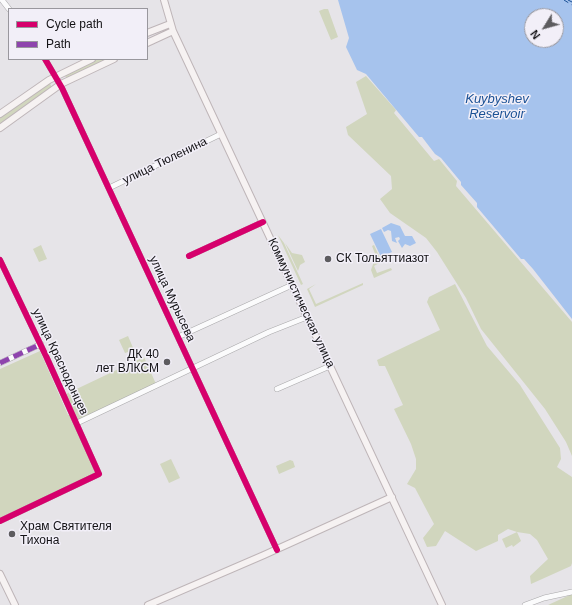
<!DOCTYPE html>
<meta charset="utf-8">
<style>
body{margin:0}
#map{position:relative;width:572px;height:605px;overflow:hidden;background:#e6e4e8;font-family:Helvetica,sans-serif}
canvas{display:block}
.legend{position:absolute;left:8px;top:8px;width:140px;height:52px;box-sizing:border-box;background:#f2eff8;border:1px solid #99979d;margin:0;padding:5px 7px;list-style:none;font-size:12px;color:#131215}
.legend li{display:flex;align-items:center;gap:8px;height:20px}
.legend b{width:20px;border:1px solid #99979d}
.north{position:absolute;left:524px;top:8px;width:40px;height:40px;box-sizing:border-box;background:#f2eff8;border:1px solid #99979d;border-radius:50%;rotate:233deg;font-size:11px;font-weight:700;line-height:16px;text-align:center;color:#131215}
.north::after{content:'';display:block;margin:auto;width:14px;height:18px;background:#5d5c5f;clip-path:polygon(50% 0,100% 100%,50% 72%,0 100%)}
</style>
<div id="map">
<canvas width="572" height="605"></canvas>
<ul class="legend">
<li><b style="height:5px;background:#d6006c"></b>Cycle path</li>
<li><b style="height:5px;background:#8e44ad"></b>Path</li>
</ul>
<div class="north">N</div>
</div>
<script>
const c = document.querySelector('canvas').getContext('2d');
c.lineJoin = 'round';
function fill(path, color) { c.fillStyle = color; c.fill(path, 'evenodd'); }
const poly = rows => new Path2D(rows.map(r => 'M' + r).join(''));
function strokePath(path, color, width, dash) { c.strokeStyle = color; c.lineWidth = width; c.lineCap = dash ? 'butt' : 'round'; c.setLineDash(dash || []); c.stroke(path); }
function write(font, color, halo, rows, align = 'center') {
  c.font = font + ' Helvetica,sans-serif'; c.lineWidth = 3; c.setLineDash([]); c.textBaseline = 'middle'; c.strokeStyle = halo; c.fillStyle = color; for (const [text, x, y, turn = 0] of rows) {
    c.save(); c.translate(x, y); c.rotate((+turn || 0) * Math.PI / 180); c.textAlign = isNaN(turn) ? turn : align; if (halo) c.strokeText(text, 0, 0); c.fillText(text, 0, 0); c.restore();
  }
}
fill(poly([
 [324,9,328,9,338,37,331,40,319,11],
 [96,59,110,59,68,79,63,74],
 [366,76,396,110,394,113,434,161,439,159,457,181,456,186,572,322,572,456,566,442,545,409,481,329,466,298,437,252,426,238,390,213,380,199,392,189,391,176,348,135,346,127,367,114,356,82],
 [49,81,52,88,0,125,0,116],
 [278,235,284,243,303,284,301,285],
 [285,243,292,253,302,255,305,262,300,265,298,271],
 [41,245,47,259,39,262,33,249],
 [374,245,380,258,384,256,386,259,374,266,377,273,391,268,392,270,374,278,371,270,376,256,372,246],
 [363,283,363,285,315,307,307,289,316,284,309,289,316,304],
 [455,284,487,346,520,385,560,448,561,459,557,467,572,477,572,563,571,566,531,584,530,576,548,559,537,540,530,534,517,532,521,541,513,547,512,545,506,548,502,539,517,532,508,529,498,535,498,541,476,551,445,531,436,546,427,547,423,538,434,524,415,488,407,484,416,469,416,459,411,444,394,409,403,405,385,366,379,366,377,360,440,330,427,302,429,297],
 [128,336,134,350,125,353,119,340],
 [40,351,68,415,71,414,97,472,0,518,0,369],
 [144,357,156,384,78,420,66,394],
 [171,459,180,478,169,483,160,464],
 [290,460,293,461,295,467,279,474,276,466],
 [572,594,572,605,548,605]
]), '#d1d6be');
fill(poly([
 [338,0,572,0,572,319,533,269,524,259,521,259,477,207,477,203,461,185,461,182,441,158,435,154,422,137,419,137,366,74,357,70,346,47,349,38],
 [532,16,556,16,556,40,532,40],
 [391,223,400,226,405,236,412,236,416,243,410,246,405,244,402,248,398,241,400,239,399,237,395,238,397,243,392,241,391,231,388,230,384,232,382,228],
 [381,229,392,252,381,257,370,234]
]), '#a6c3ed');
strokePath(poly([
 [564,0,572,5],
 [568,0,572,2]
]), '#1b5195', 1, [5, 4]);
const minor = poly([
 [2,0,9,9],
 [45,59,62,88,277,550],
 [109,188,221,134],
 [189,256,263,222],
 [0,260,46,356,99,474,0,521],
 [178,337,292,285],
 [0,363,41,344],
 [277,389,330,366],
 [77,423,269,332,307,317],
 [525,605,544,598,572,592]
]);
const major = poly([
 [164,0,173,31,442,605],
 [147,33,170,24],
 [147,43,173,31],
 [0,114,49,80,92,59],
 [0,128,61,84,114,59],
 [0,574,15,605],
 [148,605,264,555,392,497]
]);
strokePath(minor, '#a9a8aa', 6);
strokePath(major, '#beb5b8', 8);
strokePath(minor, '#fbfbfc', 5);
strokePath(major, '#f6f2f2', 6);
strokePath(poly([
 [0,363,41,344]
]), '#8e44ad', 5, [10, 5]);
strokePath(poly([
 [45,59,62,88,277,550],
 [189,256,263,222],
 [0,260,46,356,99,474,0,521]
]), '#d6006c', 6);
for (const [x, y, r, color] of [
 [328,259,4,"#5d5c5f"],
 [167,362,4,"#5d5c5f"],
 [12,534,4,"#5d5c5f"]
]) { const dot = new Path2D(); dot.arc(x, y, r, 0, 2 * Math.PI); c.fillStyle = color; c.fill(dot); strokePath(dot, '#f2eff8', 1.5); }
write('12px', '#131215', '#f2eff8', [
 ["улица Тюленина",165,161,-26],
 ["улица Мурысева",172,299,65],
 ["Коммунистическая улица",301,303,65],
 ["улица Краснодонцев",60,362,65]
]);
write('12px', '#131215', '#f2eff8', [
 ["СК Тольяттиазот",336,259],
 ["ДК 40",159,355,"right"],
 ["лет ВЛКСМ",159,369,"right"],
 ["Храм Святителя",20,527],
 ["Тихона",20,541]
], 'left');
write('italic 13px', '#1b5195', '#f2eff8', [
 ["Kuybyshev",497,99],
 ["Reservoir",497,114]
]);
</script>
